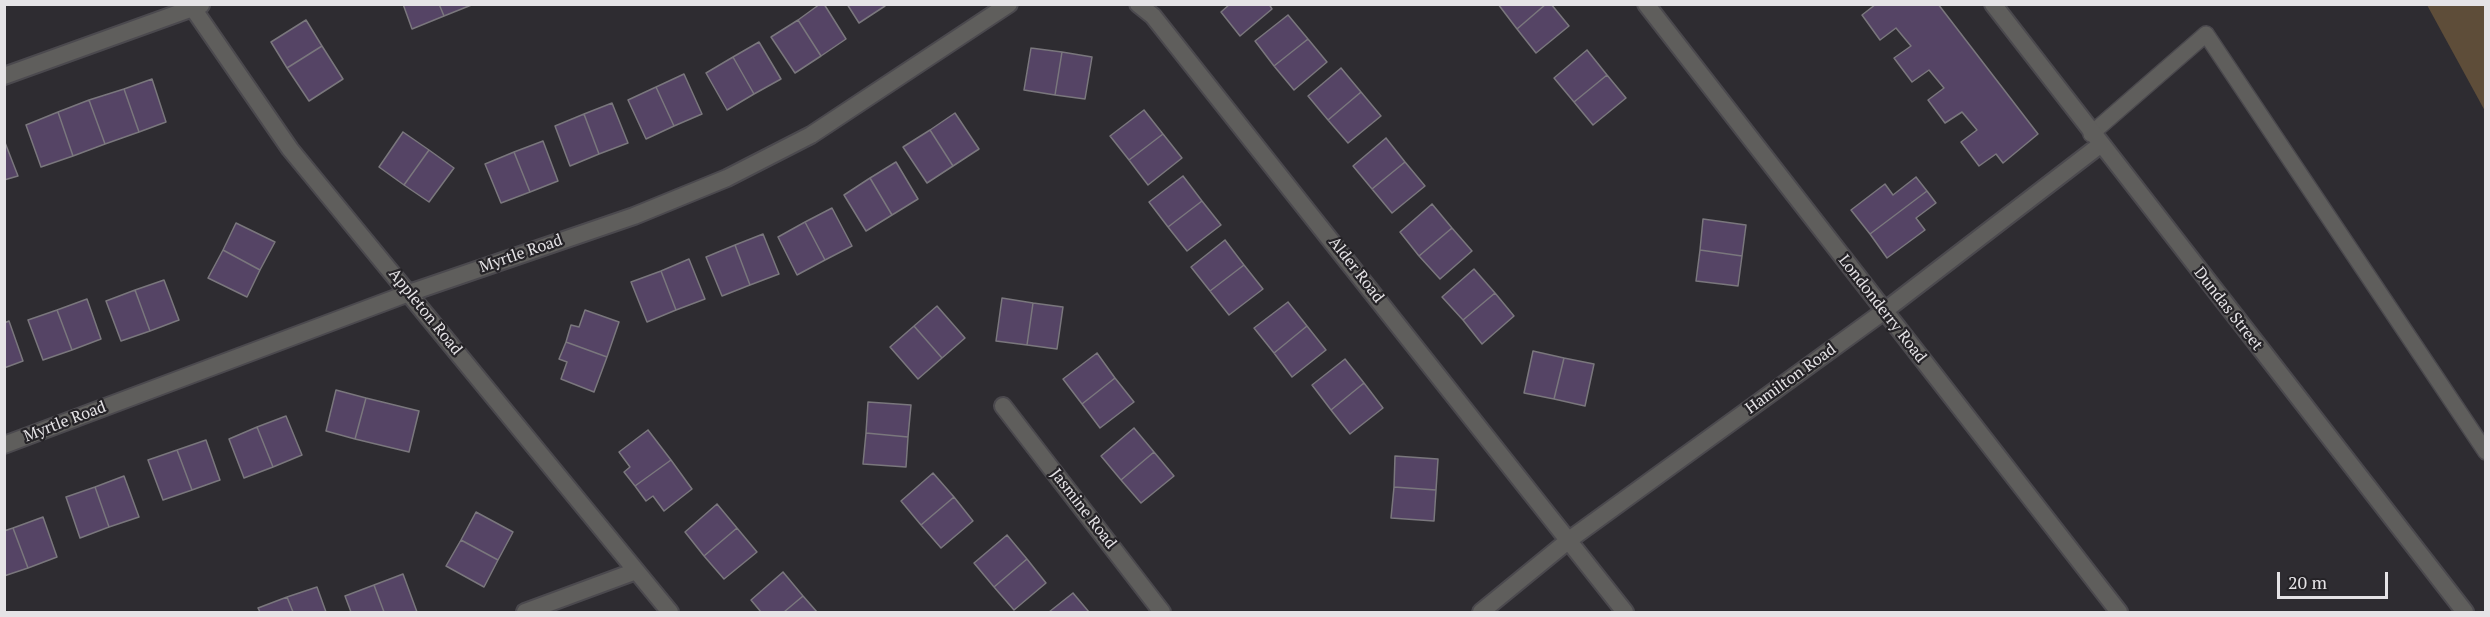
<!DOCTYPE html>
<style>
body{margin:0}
#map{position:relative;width:2490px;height:617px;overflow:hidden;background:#2e2c31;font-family:"PT Serif",serif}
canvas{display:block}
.frame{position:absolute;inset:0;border:6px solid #e5e3e6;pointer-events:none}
.scale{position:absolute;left:2277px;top:572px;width:111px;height:27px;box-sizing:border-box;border:3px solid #e5e3e6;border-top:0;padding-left:8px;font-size:18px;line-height:21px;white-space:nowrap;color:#e5e3e6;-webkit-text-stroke:4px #252327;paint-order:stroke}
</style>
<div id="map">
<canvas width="2490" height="617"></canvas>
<div class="frame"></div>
<div class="scale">20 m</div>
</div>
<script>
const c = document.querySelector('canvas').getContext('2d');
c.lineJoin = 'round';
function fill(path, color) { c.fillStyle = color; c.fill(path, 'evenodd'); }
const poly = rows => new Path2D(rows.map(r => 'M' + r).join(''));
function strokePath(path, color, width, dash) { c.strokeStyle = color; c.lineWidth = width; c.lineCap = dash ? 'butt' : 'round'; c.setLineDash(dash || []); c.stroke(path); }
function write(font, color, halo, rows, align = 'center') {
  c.font = font + ' "PT Serif",serif'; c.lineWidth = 4.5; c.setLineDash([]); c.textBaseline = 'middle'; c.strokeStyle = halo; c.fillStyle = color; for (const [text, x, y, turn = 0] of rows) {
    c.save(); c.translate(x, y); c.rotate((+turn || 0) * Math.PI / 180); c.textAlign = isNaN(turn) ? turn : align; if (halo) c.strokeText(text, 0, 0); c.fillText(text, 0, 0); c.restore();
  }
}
fill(poly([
 [2427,5,2485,5,2485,111]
]), '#5e4d39');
const building = poly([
 [403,4,439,4,444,16,412,29,403,4],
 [439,4,474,4,444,16,439,4],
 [820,4,824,4,846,39,821,56,798,20,820,4],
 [847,4,885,4,885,6,859,23,847,4],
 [1230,4,1269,4,1272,9,1240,36,1221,12,1230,4],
 [1498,4,1546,4,1517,29,1498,4],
 [1546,4,1551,4,1569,26,1536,53,1517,29,1546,4],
 [1876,4,1938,4,2038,134,2003,163,1996,154,1979,166,1961,142,1977,130,1962,112,1945,123,1928,100,1944,88,1929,70,1912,82,1894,58,1911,46,1896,28,1880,40,1862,15,1876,4],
 [1288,15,1308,39,1274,66,1255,41,1288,15],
 [306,20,322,46,287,68,271,42,306,20],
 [798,20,821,56,795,73,771,37,798,20],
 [1308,39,1327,62,1294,90,1274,66,1308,39],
 [759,42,781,79,754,94,733,57,759,42],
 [322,46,343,79,309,101,287,68,322,46],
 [1031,48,1062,52,1055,95,1024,90,1031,48],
 [1587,50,1607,75,1574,102,1554,78,1587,50],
 [1062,52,1092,57,1085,99,1055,95,1062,52],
 [733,57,754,94,727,110,706,73,733,57],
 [1341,68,1361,92,1328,120,1308,96,1341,68],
 [684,74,702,114,674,126,656,87,684,74],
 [1607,75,1626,98,1593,125,1574,102,1607,75],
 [152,79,166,122,139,132,124,89,152,79],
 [656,87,674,126,646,139,628,100,656,87],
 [124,89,139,132,105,144,89,100,124,89],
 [1361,92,1381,116,1348,143,1328,120,1361,92],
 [89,100,105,144,73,156,58,112,89,100],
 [612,103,628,143,599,154,584,114,612,103],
 [1144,110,1163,134,1129,160,1110,136,1144,110],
 [58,112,73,156,41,167,26,125,58,112],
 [955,113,979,149,953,166,930,130,955,113],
 [584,114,599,154,570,166,555,126,584,114],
 [930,130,953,166,927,183,903,147,930,130],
 [403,132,429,150,404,185,379,167,403,132],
 [1163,134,1182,158,1148,185,1129,160,1163,134],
 [1386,138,1405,162,1372,189,1353,166,1386,138],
 [4,140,18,176,4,180,4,140],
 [543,141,558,181,530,192,514,152,543,141],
 [429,150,454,168,429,202,404,185,429,150],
 [514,152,530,192,501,203,485,164,514,152],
 [896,162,918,199,892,215,870,178,896,162],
 [1405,162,1425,186,1392,213,1372,189,1405,162],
 [1183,176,1202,201,1168,227,1149,202,1183,176],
 [1916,177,1927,191,1870,234,1851,210,1885,184,1893,195,1916,177],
 [870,178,892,215,866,231,844,195,870,178],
 [1927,191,1936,203,1916,218,1925,230,1887,258,1870,234,1927,191],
 [1202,201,1221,225,1187,251,1168,227,1202,201],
 [1432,204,1452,228,1419,256,1400,232,1432,204],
 [832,208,852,246,825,260,805,222,832,208],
 [1703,219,1746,225,1742,256,1700,250,1703,219],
 [805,222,825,260,797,275,778,237,805,222],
 [236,223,275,242,260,270,223,250,236,223],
 [1452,228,1472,251,1440,279,1419,256,1452,228],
 [763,234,779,274,750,285,735,245,763,234],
 [1225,240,1244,265,1210,291,1191,267,1225,240],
 [735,245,750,285,722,296,706,257,735,245],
 [223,250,260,270,247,297,208,278,223,250],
 [1700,250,1742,256,1738,286,1696,281,1700,250],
 [689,259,705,299,676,310,661,271,689,259],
 [1244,265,1263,289,1229,315,1210,291,1244,265],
 [1474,269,1495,293,1463,320,1442,297,1474,269],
 [661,271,676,310,647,322,631,282,661,271],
 [164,280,179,320,150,331,135,290,164,280],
 [135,290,150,331,121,341,106,301,135,290],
 [1495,293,1514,316,1482,344,1463,320,1495,293],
 [1002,298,1033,303,1027,345,996,341,1002,298],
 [87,299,101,339,72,350,57,310,87,299],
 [1288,302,1307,326,1274,353,1254,328,1288,302],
 [1033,303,1063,307,1057,349,1027,345,1033,303],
 [937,306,965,338,942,358,914,326,937,306],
 [57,310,72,350,43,360,28,320,57,310],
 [585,310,619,322,607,357,566,342,571,325,579,327,585,310],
 [9,321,23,361,4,368,4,323,9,321],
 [914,326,942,358,918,379,890,347,914,326],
 [1307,326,1326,350,1292,377,1274,353,1307,326],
 [566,342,607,357,594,392,561,379,567,362,559,359,566,342],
 [1533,351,1564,358,1554,399,1524,393,1533,351],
 [1097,353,1115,378,1082,404,1063,379,1097,353],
 [1564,358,1594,364,1585,406,1554,399,1564,358],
 [1345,359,1364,383,1331,410,1312,385,1345,359],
 [1115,378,1134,402,1100,428,1082,404,1115,378],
 [1364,383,1383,408,1350,434,1331,410,1364,383],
 [336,390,366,398,355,439,326,431,336,390],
 [366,398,419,411,409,452,355,439,366,398],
 [868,402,911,405,908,437,866,433,868,402],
 [286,416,302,455,273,467,257,427,286,416],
 [257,427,273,467,244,478,229,439,257,427],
 [1134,428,1154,452,1121,480,1101,456,1134,428],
 [648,430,671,460,635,486,624,472,630,467,619,452,648,430],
 [866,433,908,437,906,467,863,464,866,433],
 [206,440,220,480,192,490,177,450,206,440],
 [177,450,192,490,163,500,148,460,177,450],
 [1154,452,1174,476,1141,503,1121,480,1154,452],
 [1395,456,1438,459,1436,490,1394,487,1395,456],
 [671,460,692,489,664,511,653,496,646,501,635,486,671,460],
 [933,473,954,497,921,525,901,501,933,473],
 [124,476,139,517,109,527,95,487,124,476],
 [95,487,109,527,80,538,66,497,95,487],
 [1394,487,1436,490,1434,521,1391,518,1394,487],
 [954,497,973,521,941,548,921,525,954,497],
 [717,504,737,528,704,556,685,532,717,504],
 [476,512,513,532,498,560,461,540,476,512],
 [43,517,57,557,28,568,13,528,43,517],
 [13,528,28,568,4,576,4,531,13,528],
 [737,528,757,552,724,579,704,556,737,528],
 [1007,535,1027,559,994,587,974,563,1007,535],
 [461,540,498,560,484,587,446,566,461,540],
 [1027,559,1046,583,1014,610,994,587,1027,559],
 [783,572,803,596,784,612,761,612,751,600,783,572],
 [403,574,417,612,384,612,374,585,403,574],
 [374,585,384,612,351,612,345,596,374,585],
 [317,587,326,612,293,612,287,597,317,587],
 [1073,593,1089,612,1049,612,1073,593],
 [803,596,817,612,784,612,803,596],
 [287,597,293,612,260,612,258,608,287,597]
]);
fill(building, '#554465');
strokePath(building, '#7a777d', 1.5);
const service = poly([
 [2091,134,2206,34,2486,452]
]);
const minor = poly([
 [190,4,290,149,670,612],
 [1138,4,1153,16,1625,612],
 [1646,4,2119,612],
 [1993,4,2465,612],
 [4,76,201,5],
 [1003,406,1162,612],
 [4,445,409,293,634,216,727,178,811,135,1009,4],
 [525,612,636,571],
 [1481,612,1569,540,1883,312,2100,145]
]);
strokePath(service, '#4b494e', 18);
strokePath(minor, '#4b494e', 20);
strokePath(service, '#5f5e5c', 15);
strokePath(minor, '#5f5e5c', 16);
write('16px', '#e5e3e6', '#252327', [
 ["Myrtle Road",521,254,-19],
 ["Alder Road",1356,270,52],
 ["Londonderry Road",1882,309,52],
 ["Dundas Street",2228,309,52],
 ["Appleton Road",425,312,51],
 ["Hamilton Road",1791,379,-36],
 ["Myrtle Road",65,422,-21],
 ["Jasmine Road",1083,509,52]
]);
</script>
